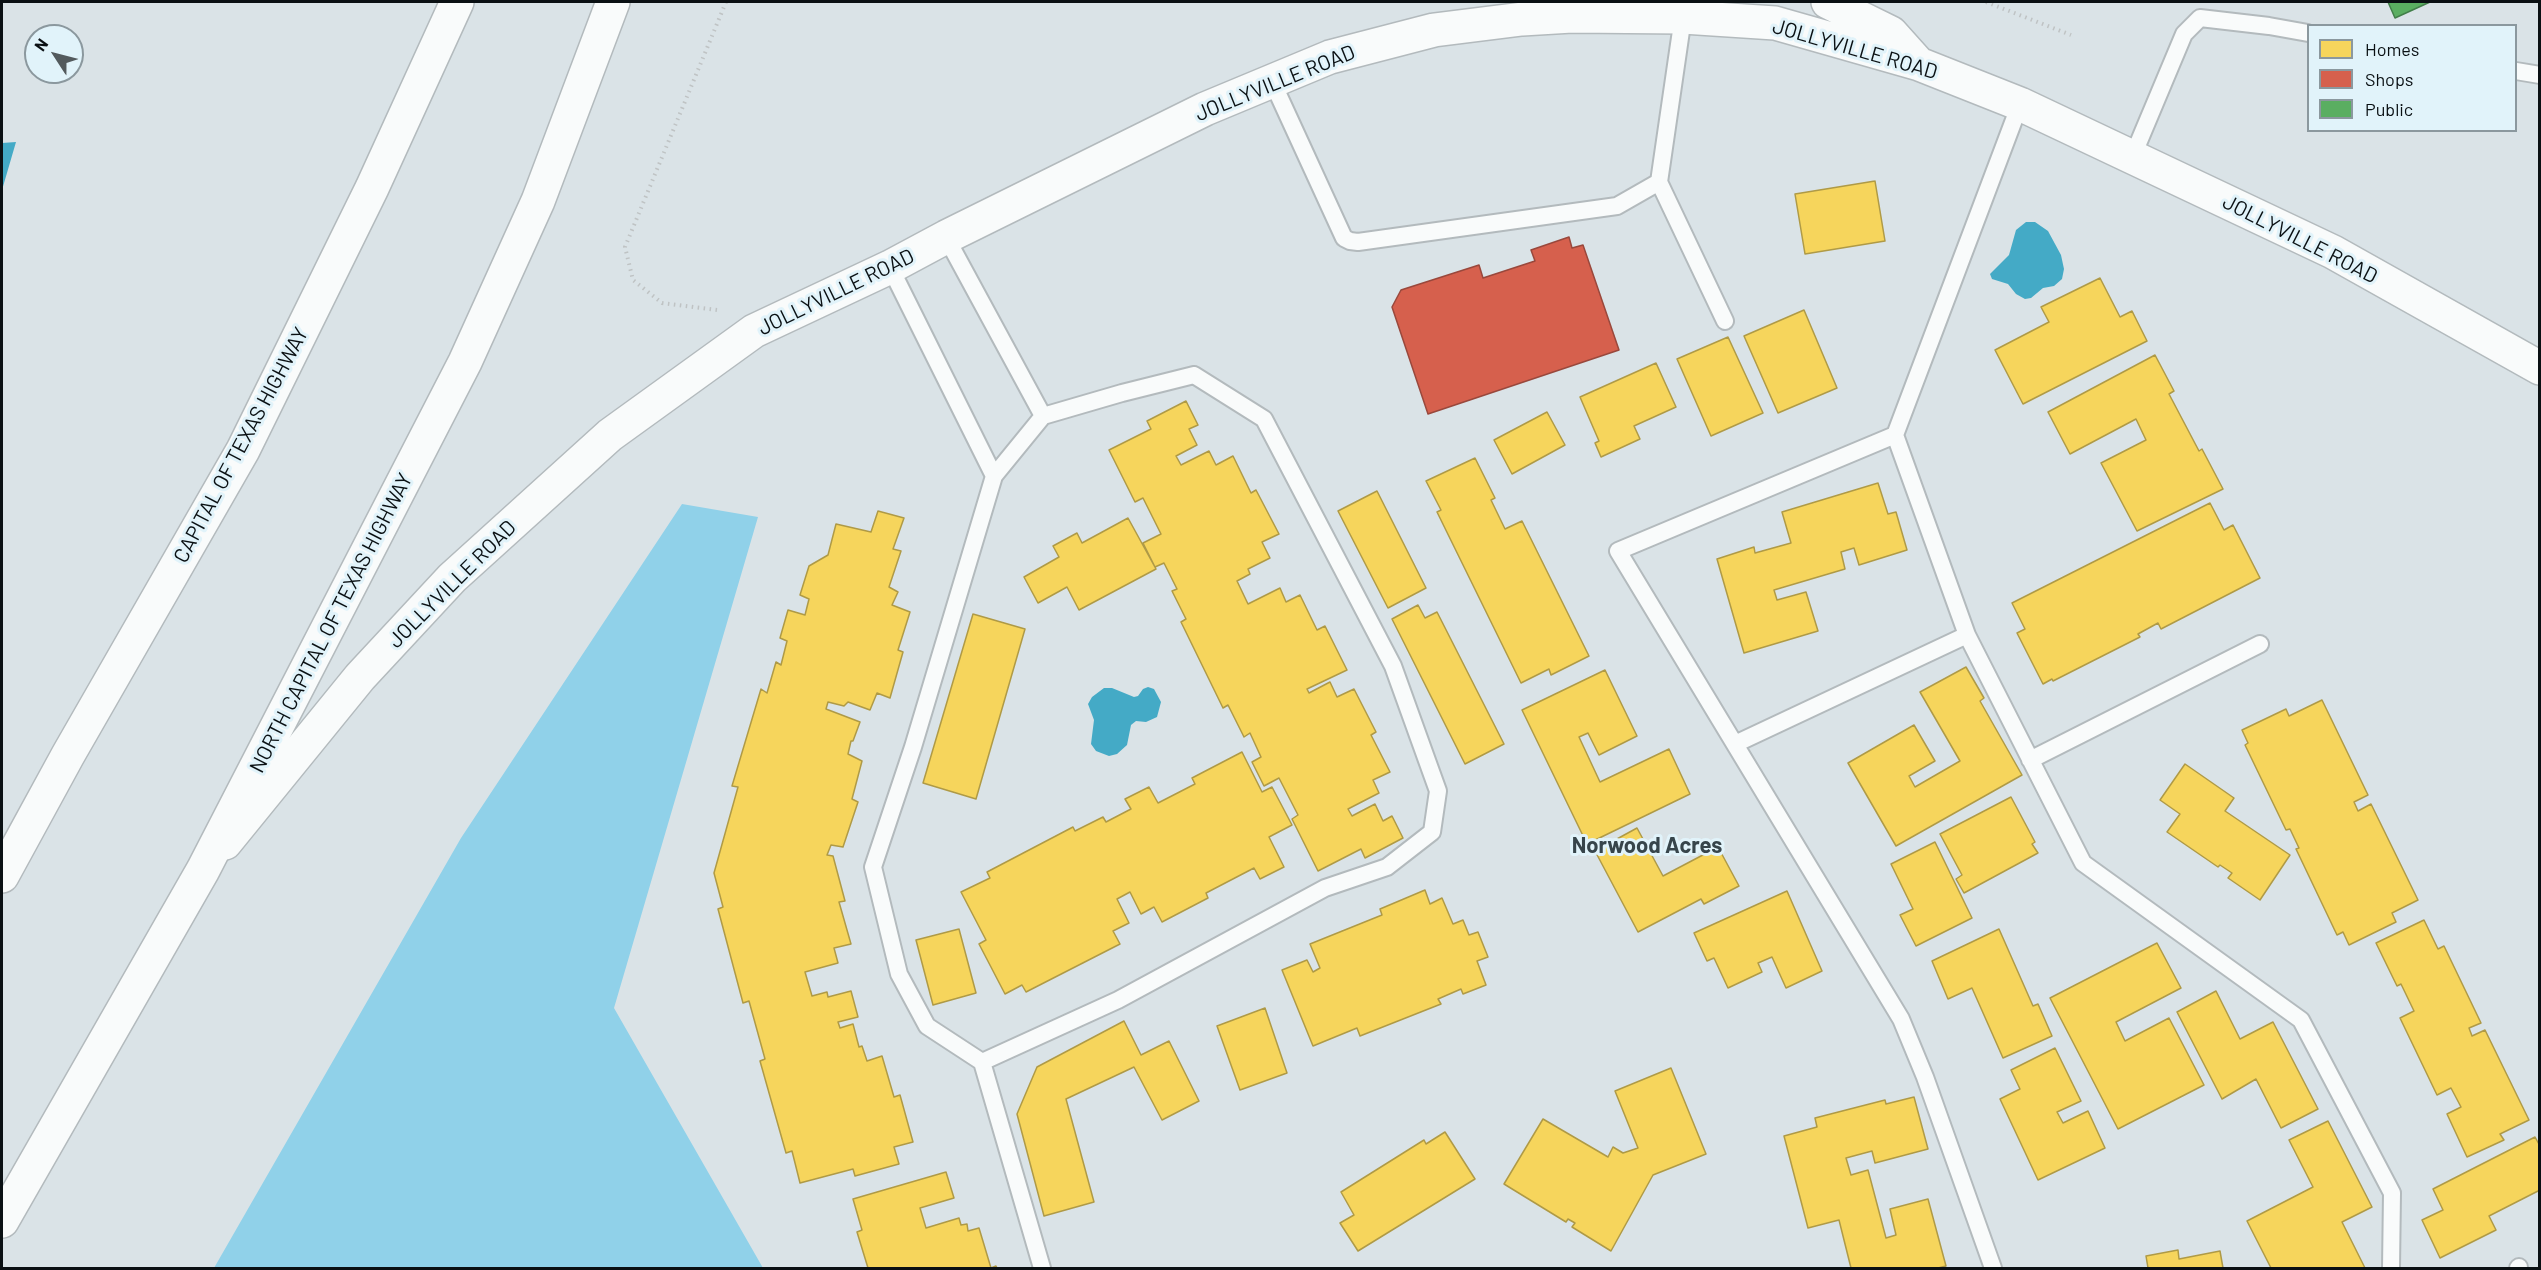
<!DOCTYPE html>
<style>
body{margin:0}
#map{position:relative;width:2541px;height:1270px;overflow:hidden;background:#dae3e7;font-family:Barlow,sans-serif}
canvas{display:block}
.frame{position:absolute;inset:0;border:3px solid #0a1013;pointer-events:none}
.legend{position:absolute;left:2307px;top:24px;width:210px;height:108px;box-sizing:border-box;background:#e1f3fa;border:2px solid #8b989e;margin:0;padding:8px 10px;list-style:none;font-size:18px;color:#0a1013}
.legend li{display:flex;align-items:center;gap:12px;height:30px}
.legend b{width:30px;border:2px solid #8b989e}
.north{position:absolute;left:24px;top:24px;width:60px;height:60px;box-sizing:border-box;background:#e1f3fa;border:2px solid #8b989e;border-radius:50%;rotate:306deg;font-size:16px;font-weight:700;line-height:24px;text-align:center;color:#0a1013}
.north::after{content:'';display:block;margin:auto;width:21px;height:27px;background:#535a5d;clip-path:polygon(50% 0,100% 100%,50% 72%,0 100%)}
</style>
<div id="map">
<canvas width="2541" height="1270"></canvas>
<div class="frame"></div>
<ul class="legend">
<li><b style="height:16px;background:#f6d55c"></b>Homes</li>
<li><b style="height:16px;background:#d6604d"></b>Shops</li>
<li><b style="height:16px;background:#5aae61"></b>Public</li>
</ul>
<div class="north">N</div>
</div>
<script>
const c = document.querySelector('canvas').getContext('2d');
c.lineJoin = 'round';
function fill(path, color) { c.fillStyle = color; c.fill(path, 'evenodd'); }
const poly = rows => new Path2D(rows.map(r => 'M' + r).join(''));
function strokePath(path, color, width, dash) { c.strokeStyle = color; c.lineWidth = width; c.lineCap = dash ? 'butt' : 'round'; c.setLineDash(dash || []); c.stroke(path); }
function write(font, color, halo, rows, align = 'center') {
  c.font = font + ' Barlow,sans-serif'; c.lineWidth = 6; c.setLineDash([]); c.textBaseline = 'middle'; c.strokeStyle = halo; c.fillStyle = color; for (const [text, x, y, turn = 0] of rows) {
    c.save(); c.translate(x, y); c.rotate((+turn || 0) * Math.PI / 180); c.textAlign = isNaN(turn) ? turn : align; if (halo) c.strokeText(text, 0, 0); c.fillText(text, 0, 0); c.restore();
  }
}
fill(poly([
 [682,504,758,517,614,1008,763,1268,214,1268,461,838]
]), '#90d1e9');
fill(poly([
 [16,142,2,190,2,143],
 [2026,222,2035,222,2048,231,2061,255,2064,269,2062,279,2054,286,2043,288,2031,298,2025,299,2016,294,2008,284,1992,279,1990,274,2009,255,2016,230],
 [1148,687,1154,689,1161,702,1157,717,1146,722,1136,721,1131,725,1127,745,1117,754,1109,756,1096,751,1091,744,1094,720,1088,704,1092,697,1104,688,1112,688,1134,697,1138,696,1143,689]
]), '#44aac6');
const homes = poly([
 [1875,181,1885,241,1805,254,1795,194,1875,181],
 [2100,278,2120,317,2132,311,2147,341,2023,404,1995,350,2049,322,2041,307,2100,278],
 [1804,310,1837,388,1778,413,1744,336,1804,310],
 [1728,337,1763,413,1711,436,1677,359,1728,337],
 [2155,355,2174,391,2169,394,2199,451,2202,449,2223,489,2137,531,2101,463,2146,440,2136,419,2070,454,2048,412,2155,355],
 [1656,363,1676,407,1634,426,1640,439,1601,457,1595,443,1599,441,1580,397,1656,363],
 [1186,401,1198,425,1189,429,1197,445,1176,456,1181,465,1209,451,1216,465,1233,456,1251,493,1256,490,1279,534,1262,542,1270,558,1248,569,1250,574,1237,581,1248,604,1280,588,1286,602,1300,595,1317,630,1325,626,1347,670,1307,689,1309,693,1330,682,1337,697,1354,689,1376,732,1371,735,1390,772,1373,780,1379,793,1348,809,1352,816,1375,804,1383,821,1392,816,1403,838,1365,858,1361,849,1318,871,1292,819,1298,815,1279,778,1264,786,1252,762,1261,757,1250,733,1244,737,1228,705,1223,708,1181,622,1186,619,1172,591,1177,589,1164,563,1155,567,1143,543,1161,534,1143,498,1135,502,1109,450,1151,429,1147,421,1186,401],
 [1547,412,1565,445,1512,474,1494,440,1547,412],
 [1475,458,1495,498,1491,500,1505,529,1522,521,1589,656,1551,675,1549,669,1521,683,1437,512,1441,510,1426,481,1475,458],
 [1878,483,1888,514,1896,512,1907,550,1859,565,1854,548,1841,552,1845,569,1774,590,1777,600,1806,592,1818,631,1744,653,1717,559,1754,547,1755,553,1791,543,1782,512,1878,483],
 [1377,491,1426,588,1388,608,1338,511,1377,491],
 [2210,503,2224,530,2233,525,2260,578,2161,629,2158,623,2138,634,2140,637,2053,681,2052,679,2043,684,2017,633,2025,629,2012,603,2210,503],
 [878,511,904,518,893,549,901,551,889,587,898,592,892,605,910,612,898,650,903,652,890,698,877,693,870,710,848,702,844,706,828,702,826,709,860,722,853,741,851,741,848,754,862,761,852,799,858,802,843,847,831,845,827,855,833,856,845,901,839,902,851,944,834,948,838,963,805,972,812,996,827,992,828,997,851,991,858,1017,838,1022,840,1028,853,1024,859,1047,862,1046,867,1061,882,1056,894,1097,900,1095,913,1142,894,1147,899,1164,855,1176,853,1169,800,1183,792,1151,786,1153,760,1061,765,1059,749,1001,743,1003,718,909,723,907,714,873,738,787,732,786,761,689,767,693,776,662,781,665,787,641,780,638,788,610,805,615,809,599,800,595,809,566,828,555,836,524,871,532,878,511],
 [1128,518,1156,569,1079,610,1067,587,1038,603,1024,577,1059,557,1053,546,1077,533,1082,543,1128,518],
 [1418,605,1425,618,1437,612,1504,744,1465,764,1392,619,1418,605],
 [973,614,1025,629,976,799,923,783,973,614],
 [1966,667,1984,698,1980,701,2022,775,1896,846,1848,763,1914,725,1935,761,1909,776,1915,787,1960,761,1920,692,1966,667],
 [1605,670,1637,736,1599,755,1588,733,1579,737,1600,782,1669,749,1690,794,1587,844,1522,710,1605,670],
 [2322,700,2368,795,2354,802,2358,811,2371,804,2418,900,2392,913,2396,922,2349,945,2343,932,2337,935,2296,849,2299,848,2290,829,2286,830,2245,745,2248,743,2242,730,2286,709,2289,716,2322,700],
 [1242,752,1262,792,1272,787,1292,825,1269,837,1284,867,1260,879,1254,868,1206,893,1208,898,1162,922,1154,907,1141,914,1130,892,1117,899,1129,923,1113,931,1120,944,1026,992,1022,985,1005,994,979,944,986,940,961,892,990,878,987,872,1073,827,1075,831,1103,817,1106,822,1131,809,1125,799,1149,787,1158,803,1195,784,1192,778,1242,752],
 [2185,764,2234,798,2225,811,2290,855,2260,900,2228,878,2232,873,2220,865,2218,867,2167,832,2180,814,2160,800,2185,764],
 [2011,797,2035,842,2032,844,2038,853,1964,893,1956,879,1962,875,1940,834,2011,797],
 [1637,828,1663,876,1718,847,1739,886,1704,904,1701,899,1638,932,1595,851,1637,828],
 [1935,842,1972,918,1916,946,1900,915,1913,909,1891,864,1935,842],
 [1425,890,1430,904,1442,898,1453,924,1463,920,1469,935,1478,932,1488,957,1477,961,1486,985,1463,994,1461,989,1438,999,1441,1004,1360,1036,1357,1028,1313,1046,1282,970,1307,960,1313,972,1320,968,1310,944,1382,915,1380,909,1425,890],
 [1787,891,1822,971,1786,988,1772,957,1758,963,1762,972,1728,988,1714,958,1707,961,1694,933,1787,891],
 [2424,920,2438,949,2444,946,2481,1023,2469,1028,2472,1036,2485,1030,2529,1120,2500,1134,2504,1140,2467,1157,2447,1114,2461,1107,2451,1088,2437,1095,2400,1018,2414,1011,2401,984,2397,986,2376,943,2424,920],
 [959,929,976,993,933,1005,916,940,959,929],
 [1999,929,2033,1006,2038,1004,2052,1036,2003,1058,1972,988,1948,999,1932,961,1999,929],
 [2157,943,2181,988,2116,1022,2125,1041,2169,1018,2204,1085,2118,1129,2050,998,2157,943],
 [2216,991,2240,1039,2273,1022,2318,1109,2281,1128,2256,1079,2222,1099,2177,1012,2216,991],
 [1265,1008,1287,1073,1240,1090,1217,1026,1265,1008],
 [1124,1021,1141,1055,1169,1041,1199,1101,1162,1120,1134,1067,1066,1099,1094,1202,1044,1216,1017,1114,1037,1067,1124,1021],
 [2055,1048,2081,1101,2057,1112,2063,1123,2088,1111,2105,1148,2038,1180,2000,1099,2020,1089,2011,1070,2055,1048],
 [1671,1068,1706,1154,1653,1175,1611,1251,1572,1227,1575,1223,1568,1219,1566,1222,1504,1184,1543,1119,1608,1157,1613,1147,1623,1153,1638,1148,1615,1091,1671,1068],
 [1914,1097,1928,1149,1875,1163,1872,1151,1846,1158,1851,1175,1868,1170,1886,1238,1896,1235,1890,1209,1928,1199,1946,1266,1938,1268,1851,1268,1839,1220,1808,1228,1784,1136,1817,1127,1815,1118,1885,1100,1886,1104,1914,1097],
 [2328,1121,2372,1207,2342,1222,2365,1268,2269,1268,2271,1268,2247,1221,2313,1187,2289,1140,2328,1121],
 [1445,1132,1475,1179,1358,1251,1340,1223,1354,1215,1341,1192,1424,1140,1426,1144,1445,1132],
 [2535,1137,2540,1146,2540,1190,2489,1216,2496,1230,2440,1258,2422,1220,2443,1210,2433,1189,2535,1137],
 [946,1172,954,1198,920,1208,926,1228,959,1218,961,1225,967,1224,968,1231,979,1228,991,1268,996,1266,997,1268,868,1268,857,1232,862,1230,853,1199,946,1172],
 [2178,1250,2179,1259,2220,1251,2223,1268,2148,1268,2146,1256,2178,1250]
]);
fill(homes, '#f6d55c');
strokePath(homes, '#af9a46', 1.5);
const shops = poly([
 [1569,237,1572,248,1583,245,1619,350,1428,414,1392,307,1401,290,1479,265,1483,278,1535,261,1531,250,1569,237]
]);
fill(shops, '#d6604d');
strokePath(shops, '#99483c', 1.5);
const public = poly([
 [2388,2,2430,2,2395,18,2388,2]
]);
fill(public, '#5aae61');
strokePath(public, '#427f4a', 1.5);
const lane = poly([
 [2516,71,2540,75],
 [1272,81,1344,238,1350,241,1358,242,1617,206,1659,182,1683,17],
 [2020,104,1895,435,1967,635,2083,863,2301,1020,2392,1193,2391,1268],
 [2132,158,2184,34,2200,18,2269,26,2308,33],
 [1659,182,1725,321],
 [946,237,1043,416],
 [890,267,994,476],
 [1194,375,1264,419,1393,666,1438,791,1432,832,1387,867,1325,888,1118,1000,982,1062,927,1026,899,974,873,867,913,747,994,476,1043,416,1122,393,1194,375],
 [1895,435,1618,551,1901,1019,1925,1077,1993,1268],
 [1735,744,1967,635],
 [2030,760,2260,644],
 [982,1062,1042,1268],
 [2518,1268,2519,1267]
]);
const secondary = poly([
 [1828,2,1891,33,1917,62],
 [225,843,360,677,452,578,610,435,754,331,890,267,946,237,1205,109,1330,57,1434,30,1522,19,1572,16,1683,17,1775,23,1919,64,2020,104,2333,252,2540,368]
]);
const highway = poly([
 [2,876,68,755,243,450,372,188,457,2],
 [2,1221,203,870,465,362,538,201,613,2]
]);
strokePath(lane, '#b3babd', 20);
strokePath(secondary, '#b3babd', 36);
strokePath(highway, '#b3babd', 36);
strokePath(poly([
 [1986,2,2071,35],
 [717,310,662,303,633,280,625,247,726,2]
]), '#bfc3c4', 4, [1.5, 4.5]);
strokePath(lane, '#f9fbfb', 16);
strokePath(secondary, '#f9fbfb', 33);
strokePath(highway, '#f9fbfb', 33);
write('21px', '#0a1013', '#e1f3fa', [
 ["JOLLYVILLE ROAD",1855,49,16],
 ["JOLLYVILLE ROAD",1275,83,-22],
 ["JOLLYVILLE ROAD",2300,239,27],
 ["JOLLYVILLE ROAD",836,292,-26],
 ["CAPITAL OF TEXAS HIGHWAY",241,445,-62],
 ["JOLLYVILLE ROAD",452,584,-45],
 ["NORTH CAPITAL OF TEXAS HIGHWAY",331,623,-63]
]);
write('bold 22px', '#37454b', '#e1f3fa', [
 ["Norwood Acres",1647,846]
]);
</script>
